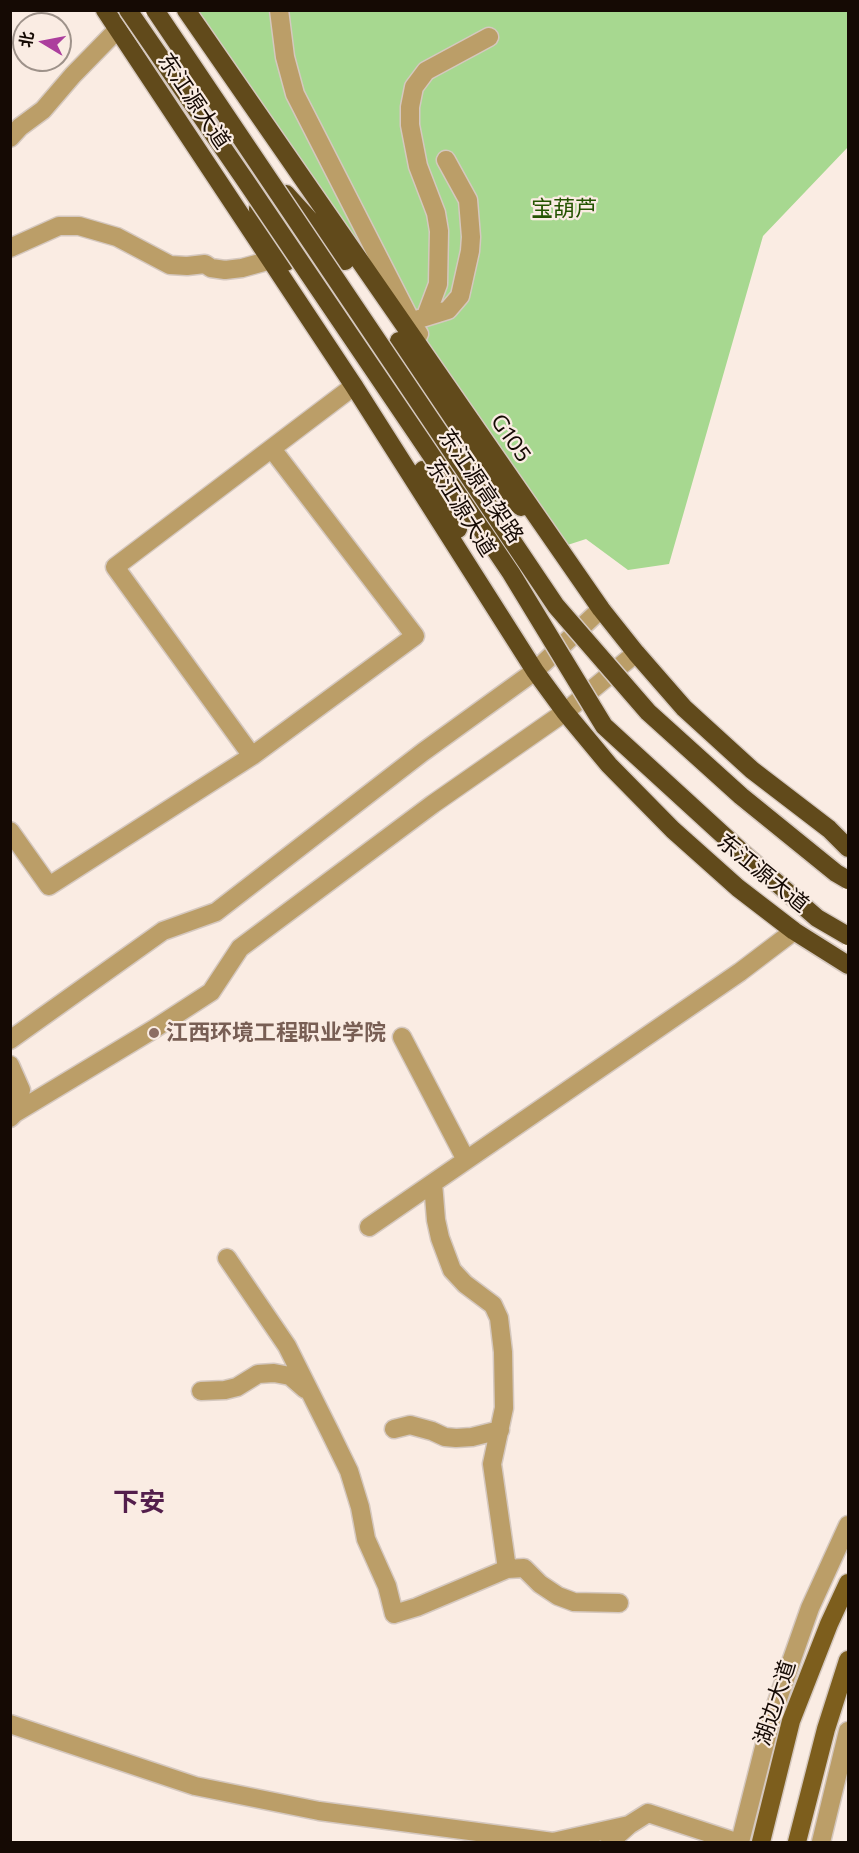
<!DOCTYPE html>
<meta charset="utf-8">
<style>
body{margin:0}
#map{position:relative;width:859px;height:1853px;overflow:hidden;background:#faece3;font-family:Commissioner,"Noto Sans SC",sans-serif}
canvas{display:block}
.frame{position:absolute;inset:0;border:12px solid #150a04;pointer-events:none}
.north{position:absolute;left:12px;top:12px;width:60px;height:60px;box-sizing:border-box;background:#faece3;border:2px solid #9e928a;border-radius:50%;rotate:280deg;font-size:16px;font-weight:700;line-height:24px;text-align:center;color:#150a04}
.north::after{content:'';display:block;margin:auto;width:21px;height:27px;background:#ac3e9d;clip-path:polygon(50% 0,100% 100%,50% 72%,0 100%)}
</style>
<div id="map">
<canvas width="859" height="1853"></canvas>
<div class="frame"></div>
<div class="north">北</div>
</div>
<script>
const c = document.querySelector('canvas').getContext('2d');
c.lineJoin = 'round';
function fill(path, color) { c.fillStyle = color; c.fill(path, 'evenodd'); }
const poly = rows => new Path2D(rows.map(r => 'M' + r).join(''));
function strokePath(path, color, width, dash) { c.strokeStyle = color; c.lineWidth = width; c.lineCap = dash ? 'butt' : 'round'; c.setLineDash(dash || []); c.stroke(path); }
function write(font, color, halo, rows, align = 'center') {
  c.font = font + ' Commissioner,"Noto Sans SC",sans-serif'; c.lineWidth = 4.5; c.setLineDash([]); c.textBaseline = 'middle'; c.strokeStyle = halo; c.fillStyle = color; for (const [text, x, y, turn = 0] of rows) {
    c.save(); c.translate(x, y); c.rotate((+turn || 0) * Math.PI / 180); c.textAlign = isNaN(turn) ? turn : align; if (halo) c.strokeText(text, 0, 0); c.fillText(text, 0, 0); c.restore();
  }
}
fill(poly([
 [192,11,848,11,848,147,763,236,669,564,628,570,586,539,549,551,464,418]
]), '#a7d890');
const minor = poly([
 [279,10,285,57,295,94,412,323,419,334],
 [10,138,20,127,43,110,73,75,118,29],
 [10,248,59,226,79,226,117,237,170,265,187,266,205,264,211,268,225,270,242,268,271,260],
 [426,316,438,284,439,231,436,213,418,166,410,125,410,107,414,87,426,71,489,37],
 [419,319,448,310,460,296,470,251,471,237,468,200,446,160],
 [252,756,115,567,354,386],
 [10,831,49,886,252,756,415,636,272,449],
 [402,1037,466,1160],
 [10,1040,163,931,216,912,423,752,535,671,601,609],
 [10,1065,21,1090,15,1113,10,1118],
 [15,1113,154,1029,211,992,240,948,433,804,565,712,636,653],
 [369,1227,740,972,794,931],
 [227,1258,287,1346,330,1432,349,1471,360,1507,366,1539,387,1586,394,1614,417,1607,507,1569,492,1464,504,1408,503,1352,499,1318,493,1305,465,1284,452,1270,440,1238,436,1220,433,1183],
 [201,1391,225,1390,237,1387,258,1374,274,1373,290,1376,305,1389],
 [394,1429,410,1425,432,1431,445,1437,456,1438,472,1437,500,1430],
 [507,1569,524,1568,540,1584,558,1596,574,1602,619,1603],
 [10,1724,195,1786,319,1811,553,1842,629,1825],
 [610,1842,629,1825,648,1813,736,1842],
 [740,1842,772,1716,810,1608,848,1525],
 [821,1842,848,1731]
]);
const major = poly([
 [761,1842,791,1721,829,1624,848,1583],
 [797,1842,826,1729,848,1660]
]);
const highway = poly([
 [105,10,354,386,535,671,565,712,609,765,673,830,738,888,794,931,848,965],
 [186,10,601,609,636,653,684,708,752,770,829,829,848,848],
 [286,194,337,250,345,261],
 [258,209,275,245,286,262],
 [399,341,496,484,521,507],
 [423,470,446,505,458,529]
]);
strokePath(minor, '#d5c8bf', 21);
strokePath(major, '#d5c8bf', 21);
strokePath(highway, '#d5c8bf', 21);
strokePath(minor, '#bb9e68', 18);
strokePath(major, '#7d5e1d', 18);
strokePath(highway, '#614a1b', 18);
const highwayBridge = poly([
 [128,10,245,180,511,573,604,726,746,856,817,918,848,936],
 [155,10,556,606,648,712,741,796,836,873,848,880]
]);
strokePath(highwayBridge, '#d5c8bf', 21, []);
strokePath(highwayBridge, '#614a1b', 18);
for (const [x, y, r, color] of [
 [154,1033,6,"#8d6e63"]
]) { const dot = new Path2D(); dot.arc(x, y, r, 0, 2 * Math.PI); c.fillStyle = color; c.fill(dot); strokePath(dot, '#faece3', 2); }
write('22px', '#150a04', '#faece3', [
 ["东江源大道",194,101,56],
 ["G105",511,438,55],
 ["东江源高架路",481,486,56],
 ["东江源大道",461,508,58],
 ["东江源大道",763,873,39],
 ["湖边大道",775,1703,-72]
]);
write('22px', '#245301', '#faece3', [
 ["宝葫芦",564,209]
]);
write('bold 22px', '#785e54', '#faece3', [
 ["江西环境工程职业学院",166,1033]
], 'left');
write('bold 26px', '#531e4c', '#faece3', [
 ["下安",139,1502]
]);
</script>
